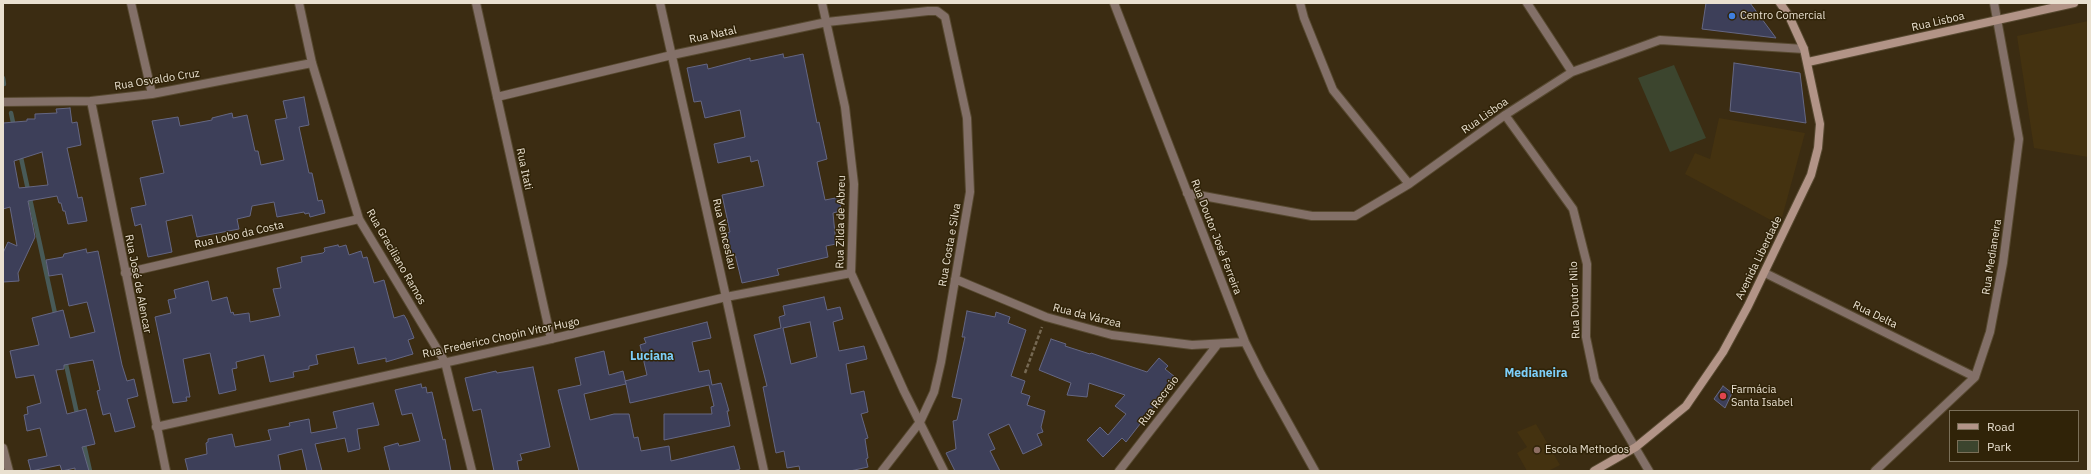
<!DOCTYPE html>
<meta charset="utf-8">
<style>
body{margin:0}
#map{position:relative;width:2091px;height:474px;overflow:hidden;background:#3b2c12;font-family:"IBM Plex Sans",sans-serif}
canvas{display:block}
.frame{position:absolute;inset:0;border:4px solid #e9e0d0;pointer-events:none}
.legend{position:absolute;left:1949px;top:410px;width:130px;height:52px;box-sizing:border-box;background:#302308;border:1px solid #7a6f58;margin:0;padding:5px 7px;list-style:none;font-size:12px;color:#e9e0d0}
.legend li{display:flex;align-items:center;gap:8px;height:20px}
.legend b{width:20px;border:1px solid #7a6f58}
</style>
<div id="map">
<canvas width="2091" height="474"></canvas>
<div class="frame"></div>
<ul class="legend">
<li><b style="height:5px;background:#b29487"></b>Road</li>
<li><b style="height:11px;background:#3c452e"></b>Park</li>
</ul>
</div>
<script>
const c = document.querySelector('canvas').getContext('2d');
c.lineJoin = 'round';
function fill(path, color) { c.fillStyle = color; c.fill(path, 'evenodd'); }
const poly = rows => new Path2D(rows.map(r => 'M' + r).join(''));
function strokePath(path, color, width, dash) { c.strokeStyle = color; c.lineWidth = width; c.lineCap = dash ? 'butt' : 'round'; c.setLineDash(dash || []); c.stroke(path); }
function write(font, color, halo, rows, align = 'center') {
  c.font = font + ' "IBM Plex Sans",sans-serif'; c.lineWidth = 3; c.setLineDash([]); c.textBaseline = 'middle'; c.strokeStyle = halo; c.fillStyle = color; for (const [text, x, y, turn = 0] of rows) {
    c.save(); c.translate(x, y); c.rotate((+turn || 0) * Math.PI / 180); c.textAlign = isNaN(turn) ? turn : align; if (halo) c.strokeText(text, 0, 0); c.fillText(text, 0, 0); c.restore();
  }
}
fill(poly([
 [2088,21,2088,157,2034,148,2017,36],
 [1719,118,1805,133,1780,225,1685,174,1695,153,1710,159],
 [1536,424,1560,465,1548,471,1527,471,1517,453,1527,447,1517,432]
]), '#443210');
fill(poly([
 [1674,65,1706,138,1670,152,1638,78]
]), '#3c452e');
strokePath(poly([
 [3,78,4,84],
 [11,113,14,127],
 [20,153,56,318],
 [65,360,78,418],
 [83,440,90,471]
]), '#485a57', 4.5);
const building = poly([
 [1706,3,1750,3,1776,38,1702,29,1706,3],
 [783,54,784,58,803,54,817,123,819,122,827,159,817,162,825,200,841,197,840,211,833,213,836,244,826,246,828,257,777,269,779,275,742,283,735,254,728,256,724,240,723,234,730,232,722,195,764,186,758,160,751,162,750,156,718,163,714,144,745,137,740,110,705,118,701,101,694,102,687,68,707,64,708,69,750,58,750,61,783,54],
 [1734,63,1800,73,1806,123,1730,111,1734,63],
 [304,97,309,125,299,127,309,173,312,173,318,201,322,200,325,213,310,217,309,213,305,214,304,212,277,217,274,202,252,206,250,216,237,219,239,229,197,237,192,215,166,221,172,252,148,257,141,224,135,226,131,208,146,205,140,178,164,173,152,121,178,117,180,126,212,120,212,118,232,113,233,118,247,115,255,151,258,151,261,165,284,160,275,120,287,118,283,101,304,97],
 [70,108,72,123,77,122,81,145,67,148,78,198,82,197,87,221,68,224,65,211,63,211,61,203,59,203,57,196,28,201,35,237,18,273,19,281,3,282,3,253,8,242,17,246,10,207,3,209,3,123,27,121,27,119,35,119,35,114,57,113,56,109,70,108],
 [42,152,48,185,19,188,14,161,42,152],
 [338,245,339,247,346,245,349,255,361,251,363,258,367,257,374,283,384,280,394,318,404,315,407,320,414,338,408,340,413,354,386,362,386,358,358,364,354,347,316,355,318,364,309,366,309,369,293,372,294,377,270,382,264,355,236,362,237,368,232,369,236,390,219,394,210,353,183,359,190,397,186,397,187,401,173,403,155,317,171,313,168,300,176,298,174,290,208,281,212,301,227,297,231,313,233,312,234,315,249,313,250,322,280,316,273,289,281,288,277,268,302,262,301,257,323,253,325,251,324,248,338,245],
 [86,249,87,253,98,251,122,365,127,381,134,379,138,396,127,399,135,427,115,432,110,413,103,415,97,391,100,390,93,360,64,365,64,369,56,370,67,414,86,409,95,444,82,447,89,471,75,471,75,468,62,471,60,465,31,471,28,460,47,456,40,428,27,431,24,415,28,414,27,407,41,403,34,375,16,378,10,351,39,345,32,318,63,310,70,338,95,332,87,302,69,306,62,274,49,276,46,260,63,257,64,254,86,249],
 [824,297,827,310,840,307,843,319,833,322,839,351,864,346,867,359,846,364,851,394,864,391,868,412,861,414,868,438,865,439,868,458,866,459,868,467,850,471,800,471,799,466,787,468,784,451,776,453,763,387,767,386,754,335,781,328,779,317,785,315,783,306,824,297],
 [810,322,817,357,791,364,783,328,810,322],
 [967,311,995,317,996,312,1010,317,1008,323,1026,330,1011,376,1025,381,1021,393,1030,396,1027,405,1045,411,1041,427,1043,432,1037,434,1042,445,1023,454,1009,424,988,434,995,449,990,451,1000,471,955,471,946,453,956,449,953,421,957,420,962,399,952,397,965,337,962,337,967,311],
 [707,322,711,338,692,342,699,372,709,370,712,385,721,383,729,411,727,411,730,426,664,440,664,414,712,414,711,407,714,406,709,385,630,403,626,384,584,394,590,420,614,414,629,414,634,438,638,437,641,451,669,446,671,461,734,446,740,469,733,471,579,471,558,390,581,385,575,358,604,351,609,375,623,371,626,384,625,381,647,375,640,345,646,343,644,338,707,322],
 [1051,339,1066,344,1065,346,1090,354,1091,353,1147,372,1159,358,1168,366,1165,369,1175,377,1174,378,1176,380,1166,391,1168,393,1160,402,1158,401,1126,442,1122,438,1103,457,1087,440,1100,427,1108,435,1126,414,1115,406,1125,395,1089,383,1087,397,1067,395,1071,383,1039,370,1051,339],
 [533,367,550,447,520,454,522,460,517,461,519,471,494,471,481,409,473,411,465,378,496,371,497,373,533,367],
 [421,384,422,388,426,387,427,393,432,392,443,440,445,439,451,471,390,471,384,447,398,443,399,446,420,441,412,413,402,415,395,390,421,384],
 [1723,386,1732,393,1725,408,1714,399,1723,386],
 [373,403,379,425,357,429,360,449,348,452,345,438,315,444,322,471,307,471,302,449,278,455,281,471,188,471,185,459,207,454,206,443,208,442,208,439,232,434,235,447,271,440,268,430,290,426,289,423,309,419,311,433,337,428,333,412,373,403]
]);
fill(building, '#3d3f59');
strokePath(building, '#656783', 1);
const minor = poly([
 [131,3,152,94],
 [299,3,312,63,359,219,445,362,472,471],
 [822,3,845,107,854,184,851,273],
 [1114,3,1245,342,1261,374,1315,471],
 [1300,3,1304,18,1333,90,1409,184],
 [1527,3,1572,72],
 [497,97,672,55,827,22,928,11,937,11,945,17,967,118,970,192,941,362,934,392,920,422,882,471],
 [91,101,166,471],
 [3,102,91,101,152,94,312,63],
 [1505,115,1573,209,1587,264,1586,337,1595,380,1649,471],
 [1187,193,1312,216,1355,216,1409,184,1505,115,1572,72,1660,40,1804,49],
 [125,273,359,219],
 [1765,273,1975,377],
 [955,279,1046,317,1112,335,1192,345,1245,342],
 [726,297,764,471],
 [156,427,551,339],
 [3,448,9,471],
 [1119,471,1217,345],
 [1875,471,1975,377,1990,332,2003,263,2019,139,1994,3]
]);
const tertiary = poly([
 [476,3,551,339,726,297,851,273,904,391,944,471],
 [660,3,726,297]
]);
const secondary = poly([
 [1808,62,2074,3],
 [1594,471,1636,447,1686,406,1723,352,1748,306,1811,175,1818,148,1820,124,1804,49,1789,16,1780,3]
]);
strokePath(minor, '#574930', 10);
strokePath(tertiary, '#574930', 10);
strokePath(secondary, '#574930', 10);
strokePath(poly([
 [1025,373,1042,327]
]), '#766953', 2.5, [4, 2]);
strokePath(minor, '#837068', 8);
strokePath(tertiary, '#837068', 8);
strokePath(secondary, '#b29487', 8);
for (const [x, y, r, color] of [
 [1732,16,4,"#3f7fe0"],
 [1723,396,4,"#e0444e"],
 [1537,450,4,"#8d6e63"]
]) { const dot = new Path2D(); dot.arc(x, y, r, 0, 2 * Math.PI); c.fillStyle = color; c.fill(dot); strokePath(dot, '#302308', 1.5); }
write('11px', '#e9e0d0', '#302308', [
 ["Centro Comercial",1740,16],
 ["Farmácia",1731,390],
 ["Santa Isabel",1731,403],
 ["Escola Methodos",1545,450]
], 'left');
write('11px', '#e9e0d0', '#302308', [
 ["Rua Lisboa",1938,22,-13],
 ["Rua Natal",713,35,-12],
 ["Rua Osvaldo Cruz",157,80,-9],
 ["Rua Lisboa",1485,116,-35],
 ["Rua Itati",524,169,78],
 ["Rua Zilda de Abreu",841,222,-89],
 ["Rua Venceslau",724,234,77],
 ["Rua Lobo da Costa",239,235,-13],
 ["Rua Doutor José Ferreira",1216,237,69],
 ["Rua Costa e Silva",950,245,-80],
 ["Rua Graciliano Ramos",396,257,60],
 ["Rua Medianeira",1992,257,-81],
 ["Avenida Liberdade",1759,258,-64],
 ["Rua José de Alencar",138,284,79],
 ["Rua Doutor Nilo",1575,300,-92],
 ["Rua Delta",1875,315,26],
 ["Rua da Várzea",1087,316,14],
 ["Rua Frederico Chopin Vitor Hugo",501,338,-12],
 ["Rua Recreio",1159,401,-53]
]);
write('bold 12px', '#7dcff9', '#302308', [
 ["Luciana",652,357],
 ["Medianeira",1536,374]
]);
</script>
